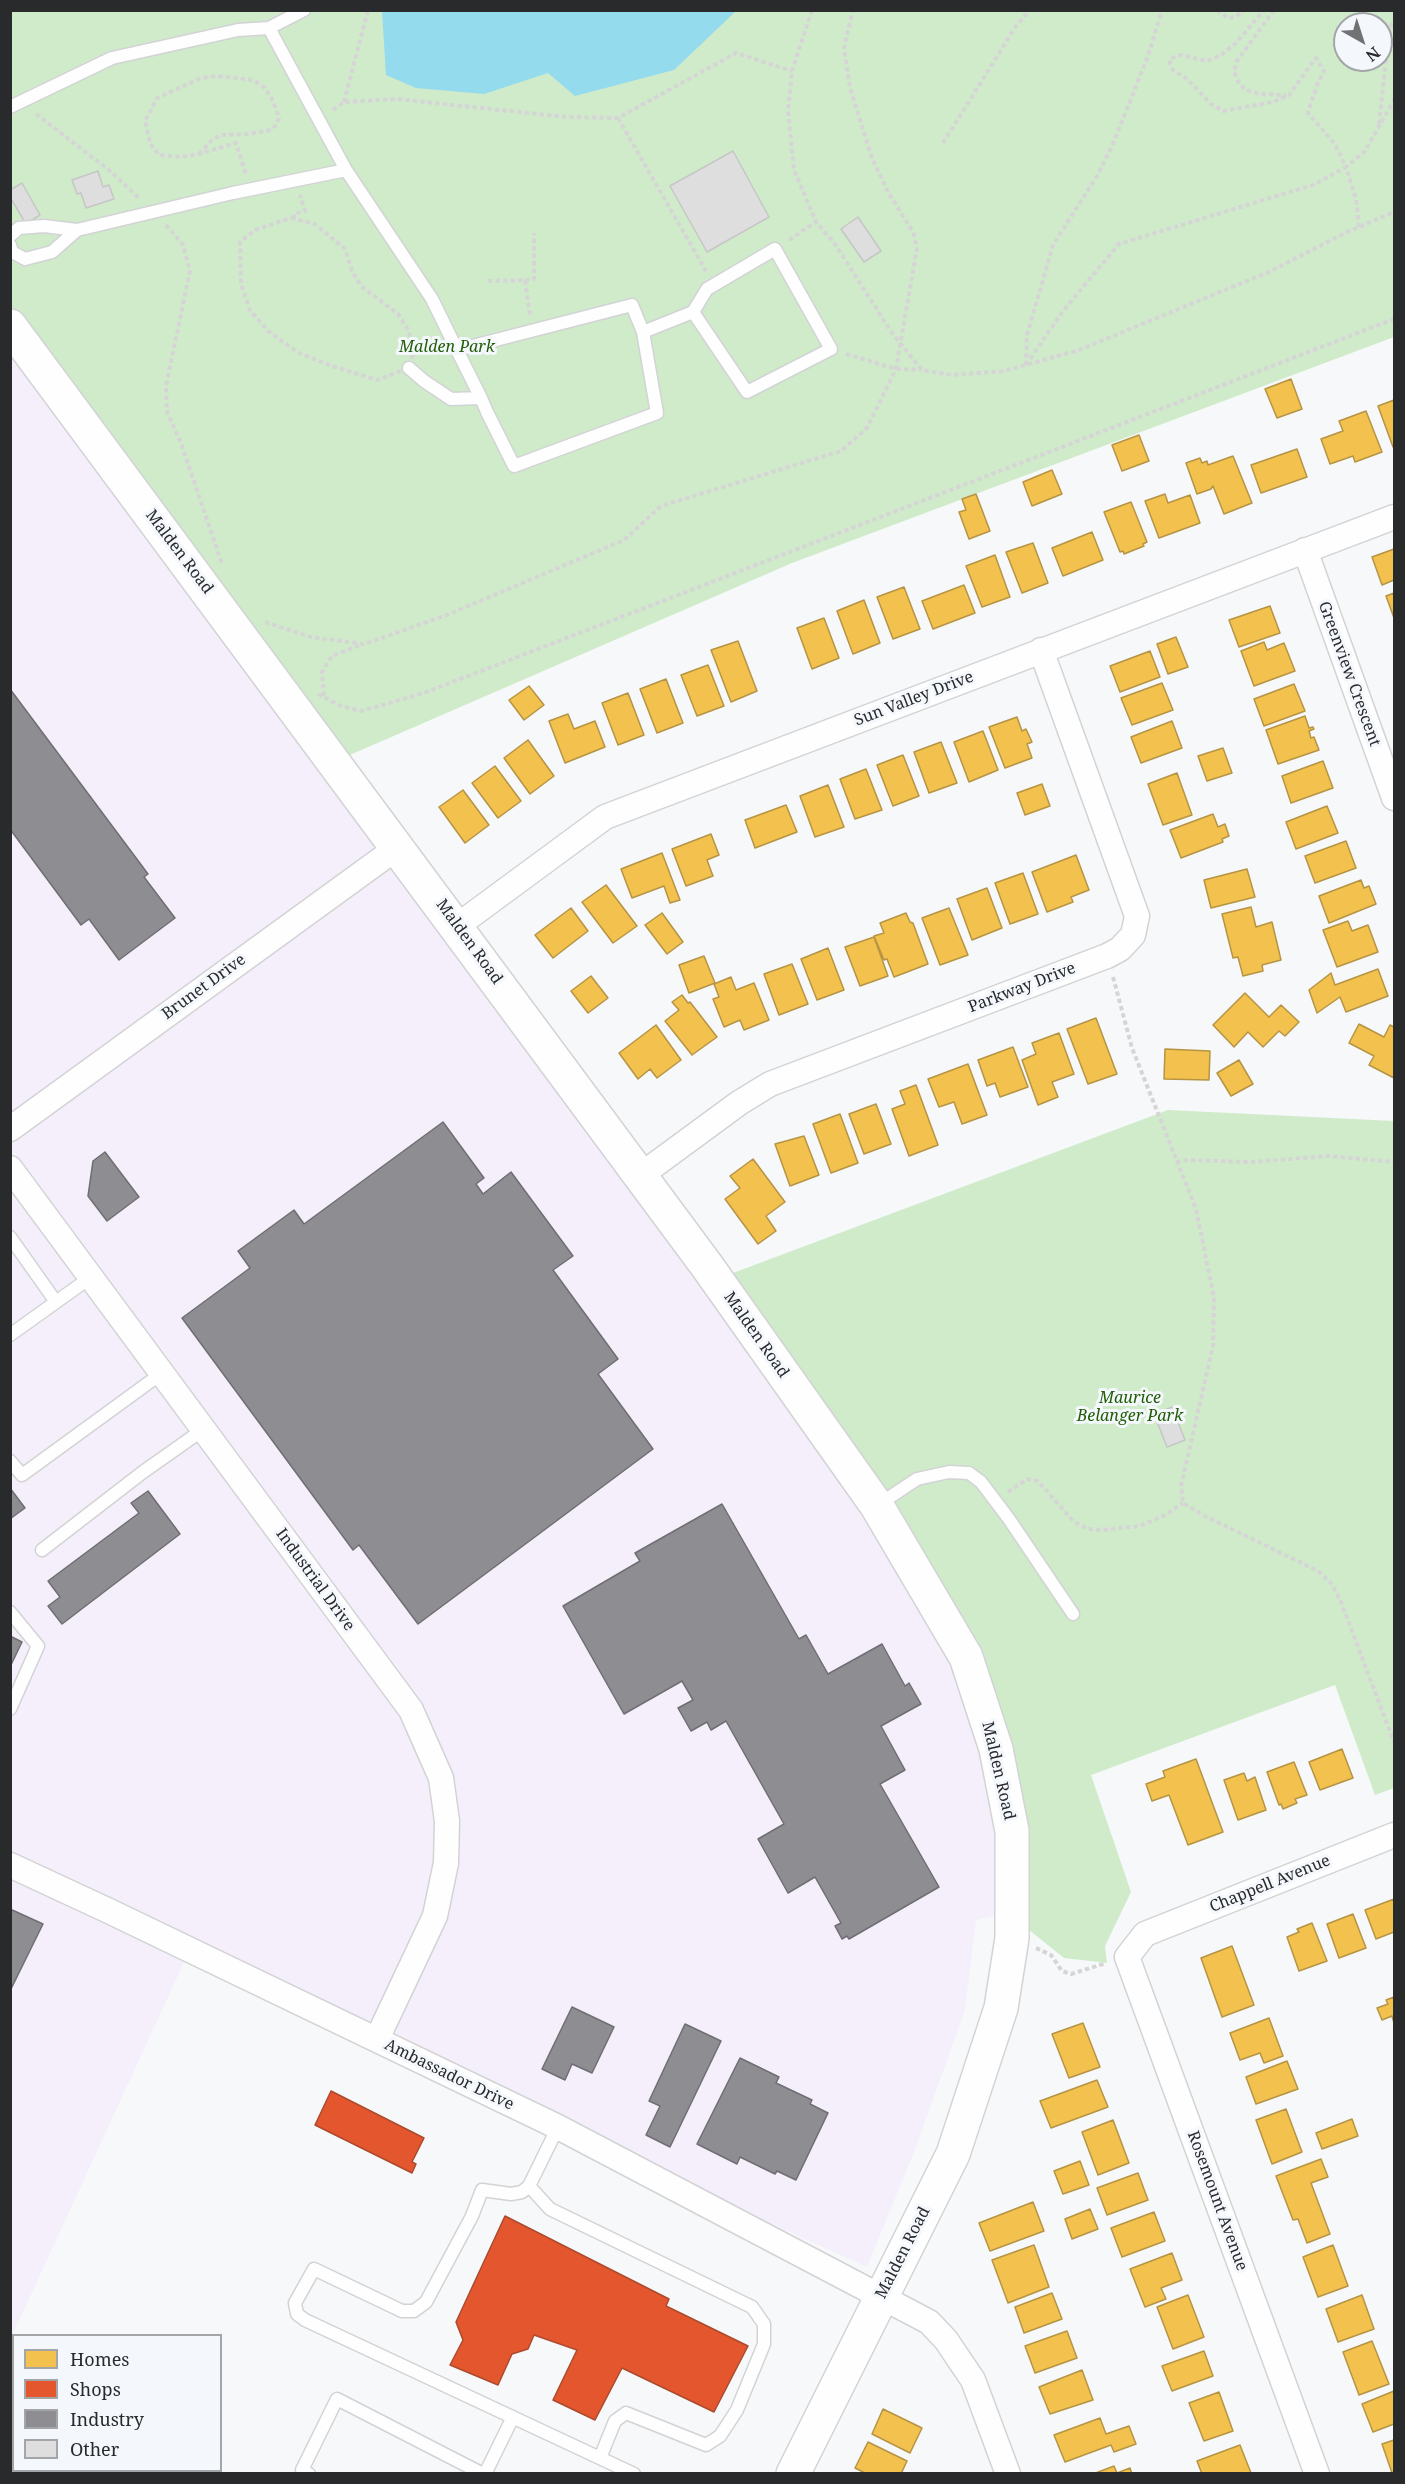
<!DOCTYPE html>
<style>
body{margin:0}
#map{position:relative;width:1405px;height:2484px;overflow:hidden;background:#f6f8fa;font-family:"Noto Serif",serif}
canvas{display:block}
.frame{position:absolute;inset:0;border:12px solid #292a2c;pointer-events:none}
.legend{position:absolute;left:12px;top:2334px;width:210px;height:138px;box-sizing:border-box;background:#f4f7fc;border:2px solid #a3a5a9;margin:0;padding:8px 10px;list-style:none;font-size:18px;color:#292a2c}
.legend li{display:flex;align-items:center;gap:12px;height:30px}
.legend b{width:30px;border:2px solid #a3a5a9}
.north{position:absolute;left:1333px;top:12px;width:60px;height:60px;box-sizing:border-box;background:#f4f7fc;border:2px solid #a3a5a9;border-radius:50%;rotate:141deg;font-size:16px;font-weight:700;line-height:24px;text-align:center;color:#292a2c}
.north::after{content:'';display:block;margin:auto;width:21px;height:27px;background:#717274;clip-path:polygon(50% 0,100% 100%,50% 72%,0 100%)}
</style>
<div id="map">
<canvas width="1405" height="2484"></canvas>
<div class="frame"></div>
<ul class="legend">
<li><b style="height:16px;background:#f2c14e"></b>Homes</li>
<li><b style="height:16px;background:#e4572e"></b>Shops</li>
<li><b style="height:16px;background:#8d8d92"></b>Industry</li>
<li><b style="height:16px;background:#dededf"></b>Other</li>
</ul>
<div class="north">N</div>
</div>
<script>
const c = document.querySelector('canvas').getContext('2d');
c.lineJoin = 'round';
function fill(path, color) { c.fillStyle = color; c.fill(path, 'evenodd'); }
const poly = rows => new Path2D(rows.map(r => 'M' + r).join(''));
function strokePath(path, color, width, dash) { c.strokeStyle = color; c.lineWidth = width; c.lineCap = dash ? 'butt' : 'round'; c.setLineDash(dash || []); c.stroke(path); }
function write(font, color, halo, rows, align = 'center') {
  c.font = font + ' "Noto Serif",serif'; c.lineWidth = 6; c.setLineDash([]); c.textBaseline = 'middle'; c.strokeStyle = halo; c.fillStyle = color; for (const [text, x, y, turn = 0] of rows) {
    c.save(); c.translate(x, y); c.rotate((+turn || 0) * Math.PI / 180); c.textAlign = isNaN(turn) ? turn : align; if (halo) c.strokeText(text, 0, 0); c.fillText(text, 0, 0); c.restore();
  }
}
fill(poly([
 [11,323,717,1279,978,1689,1008,1913,976,1920,965,2010,914,2152,867,2267,185,1960,11,2338]
]), '#f5effb');
fill(poly([
 [10,11,1394,11,1394,337,792,563,336,761,11,323],
 [1345,24,1381,24,1381,60,1345,60],
 [1168,1110,1394,1121,1394,1788,1375,1795,1335,1685,1091,1775,1131,1892,1105,1946,1107,1963,1064,1958,1008,1913,978,1689,717,1279]
]), '#d0ebca');
fill(poly([
 [382,11,382,10,736,11,674,70,575,96,548,73,484,94,416,88,386,75]
]), '#95dbee');
const homes = poly([
 [1291,379,1302,409,1277,418,1265,389,1291,379],
 [1394,400,1394,447,1393,447,1378,406,1394,400],
 [1366,411,1382,452,1355,462,1353,456,1330,464,1321,439,1343,431,1339,421,1366,411],
 [1139,435,1149,461,1122,471,1112,445,1139,435],
 [1297,449,1307,477,1261,493,1251,465,1297,449],
 [1233,456,1252,503,1224,514,1213,486,1211,489,1197,494,1186,463,1200,458,1202,463,1207,461,1208,465,1233,456],
 [1052,470,1062,494,1032,506,1023,482,1052,470],
 [976,494,990,531,969,539,959,512,966,510,962,499,976,494],
 [1165,494,1168,503,1190,495,1200,523,1159,538,1145,501,1165,494],
 [1131,502,1147,542,1143,544,1144,546,1124,554,1123,551,1120,552,1104,512,1131,502],
 [1092,532,1103,560,1063,576,1052,548,1092,532],
 [1033,543,1048,583,1022,593,1006,552,1033,543],
 [1394,549,1394,580,1382,585,1372,557,1394,549],
 [995,555,1010,597,982,607,966,566,995,555],
 [964,585,975,613,933,629,922,601,964,585],
 [904,587,920,629,893,639,877,597,904,587],
 [1394,593,1394,618,1386,596,1394,593],
 [864,600,880,643,853,654,837,611,864,600],
 [1270,606,1280,633,1239,647,1229,620,1270,606],
 [824,618,839,658,812,669,797,628,824,618],
 [1176,637,1188,667,1168,674,1157,644,1176,637],
 [738,641,757,691,731,702,711,650,738,641],
 [1264,642,1267,650,1284,643,1295,671,1254,686,1241,651,1264,642],
 [1150,651,1160,677,1120,692,1110,666,1150,651],
 [708,665,724,706,697,716,681,675,708,665],
 [666,679,683,723,657,733,640,689,666,679],
 [1162,683,1173,710,1132,725,1121,698,1162,683],
 [1294,684,1305,711,1264,726,1254,699,1294,684],
 [529,686,544,705,524,720,509,700,529,686],
 [628,693,644,735,618,745,602,703,628,693],
 [568,714,574,729,595,721,605,747,565,763,549,721,568,714],
 [1305,716,1309,728,1313,727,1314,729,1309,731,1311,738,1314,737,1319,750,1278,764,1266,730,1305,716],
 [1017,717,1022,731,1026,729,1032,742,1027,744,1032,758,1005,768,989,727,1017,717],
 [1172,721,1182,748,1141,763,1131,737,1172,721],
 [983,731,998,770,969,782,954,742,983,731],
 [528,740,554,776,530,794,504,758,528,740],
 [941,742,957,783,929,793,914,752,941,742],
 [1223,748,1232,773,1207,781,1198,756,1223,748],
 [903,755,919,796,893,806,877,765,903,755],
 [1323,761,1333,788,1291,803,1282,776,1323,761],
 [495,766,521,801,498,818,472,783,495,766],
 [866,769,882,810,855,819,840,779,866,769],
 [1177,773,1192,815,1163,825,1148,784,1177,773],
 [1042,784,1050,806,1025,815,1017,793,1042,784],
 [828,785,844,827,815,837,800,796,828,785],
 [463,790,489,825,465,843,439,807,463,790],
 [786,805,797,832,755,848,745,820,786,805],
 [1327,806,1338,833,1296,849,1286,822,1327,806],
 [1213,814,1218,827,1225,824,1229,836,1222,839,1223,842,1181,858,1170,830,1213,814],
 [711,834,719,855,707,860,713,876,686,886,672,849,711,834],
 [1346,841,1356,868,1315,883,1305,856,1346,841],
 [662,853,680,900,670,903,664,886,632,898,621,869,662,853],
 [1076,855,1089,890,1071,897,1073,902,1047,912,1032,872,1076,855],
 [1247,869,1255,897,1211,908,1204,880,1247,869],
 [1023,873,1038,914,1010,924,995,883,1023,873],
 [1361,880,1364,888,1369,886,1376,904,1329,923,1319,896,1361,880],
 [606,885,637,926,613,943,582,902,606,885],
 [987,888,1002,928,972,940,957,899,987,888],
 [1251,907,1256,927,1272,922,1281,960,1262,965,1263,971,1243,976,1238,957,1233,958,1222,914,1251,907],
 [571,908,588,931,553,958,535,935,571,908],
 [949,908,968,955,940,965,922,918,949,908],
 [662,913,683,942,667,954,645,925,662,913],
 [906,913,910,922,913,923,928,964,894,977,887,959,884,960,874,936,884,933,880,923,906,913],
 [1348,921,1352,931,1368,925,1378,952,1337,967,1323,930,1348,921],
 [874,937,888,976,860,986,845,947,874,937],
 [828,948,844,990,817,1000,801,959,828,948],
 [704,956,715,983,689,993,679,965,704,956],
 [792,964,808,1004,779,1015,764,974,792,964],
 [1378,969,1388,996,1346,1012,1340,997,1317,1013,1309,990,1331,973,1335,985,1378,969],
 [591,976,608,998,588,1013,571,991,591,976],
 [731,977,736,990,754,983,769,1020,744,1030,740,1020,724,1027,713,999,719,997,714,984,731,977],
 [1245,993,1269,1017,1281,1005,1299,1022,1285,1036,1279,1031,1263,1047,1248,1032,1234,1047,1213,1025,1245,993],
 [682,995,688,1003,690,1002,717,1037,692,1055,665,1021,679,1010,672,1002,682,995],
 [1096,1018,1117,1074,1088,1084,1067,1029,1096,1018],
 [1359,1024,1384,1037,1390,1025,1394,1027,1394,1078,1369,1065,1374,1056,1349,1043,1359,1024],
 [656,1025,681,1060,657,1078,650,1069,638,1079,619,1053,656,1025],
 [1059,1033,1074,1074,1052,1082,1058,1097,1038,1105,1022,1060,1036,1054,1032,1043,1059,1033],
 [1013,1047,1028,1087,1000,1097,995,1083,987,1086,978,1060,1013,1047],
 [1165,1049,1210,1051,1209,1080,1164,1079,1165,1049],
 [1239,1060,1253,1084,1231,1096,1217,1073,1239,1060],
 [968,1064,987,1115,962,1124,954,1102,939,1107,928,1079,968,1064],
 [916,1085,938,1145,909,1156,892,1109,905,1104,900,1091,916,1085],
 [876,1104,891,1144,864,1154,849,1114,876,1104],
 [840,1114,858,1163,831,1173,813,1124,840,1114],
 [804,1136,819,1175,790,1186,775,1144,804,1136],
 [753,1159,785,1202,766,1216,776,1231,758,1244,725,1199,740,1188,730,1176,753,1159],
 [1342,1749,1353,1778,1320,1790,1309,1762,1342,1749],
 [1196,1759,1223,1832,1188,1845,1169,1795,1152,1801,1146,1784,1165,1777,1163,1771,1196,1759],
 [1294,1762,1307,1795,1295,1799,1297,1803,1283,1809,1281,1804,1279,1805,1267,1772,1294,1762],
 [1244,1773,1247,1781,1255,1777,1266,1810,1238,1820,1224,1780,1244,1773],
 [1394,1899,1394,1932,1376,1939,1365,1910,1394,1899],
 [1353,1914,1366,1948,1339,1958,1327,1924,1353,1914],
 [1312,1923,1327,1961,1299,1971,1287,1937,1299,1932,1297,1929,1312,1923],
 [1232,1946,1254,2005,1222,2017,1201,1958,1232,1946],
 [1394,1997,1394,2023,1392,2016,1382,2020,1377,2008,1388,2004,1386,2000,1394,1997],
 [1269,2018,1283,2056,1264,2063,1260,2053,1240,2060,1230,2033,1269,2018],
 [1083,2023,1100,2067,1069,2078,1052,2034,1083,2023],
 [1287,2061,1298,2089,1256,2104,1246,2077,1287,2061],
 [1097,2080,1108,2107,1051,2128,1040,2101,1097,2080],
 [1286,2109,1302,2152,1272,2164,1256,2120,1286,2109],
 [1352,2119,1358,2136,1322,2149,1316,2133,1352,2119],
 [1113,2120,1129,2163,1098,2175,1082,2132,1113,2120],
 [1321,2159,1328,2177,1311,2183,1330,2234,1307,2243,1298,2219,1293,2220,1276,2176,1321,2159],
 [1080,2161,1089,2185,1063,2194,1054,2171,1080,2161],
 [1138,2173,1148,2200,1107,2215,1097,2188,1138,2173],
 [1033,2202,1044,2231,990,2251,979,2223,1033,2202],
 [1090,2209,1098,2229,1072,2239,1065,2219,1090,2209],
 [1154,2212,1165,2241,1122,2257,1111,2228,1154,2212],
 [1034,2245,1049,2287,1008,2303,992,2260,1034,2245],
 [1333,2245,1348,2286,1318,2297,1303,2257,1333,2245],
 [1172,2253,1182,2280,1161,2288,1166,2299,1145,2307,1130,2269,1172,2253],
 [1052,2293,1062,2319,1024,2333,1015,2307,1052,2293],
 [1188,2295,1204,2337,1173,2349,1157,2307,1188,2295],
 [1362,2295,1374,2329,1338,2342,1326,2309,1362,2295],
 [1067,2331,1077,2358,1035,2373,1025,2346,1067,2331],
 [1372,2341,1389,2384,1359,2395,1343,2352,1372,2341],
 [1204,2351,1213,2376,1172,2391,1162,2366,1204,2351],
 [1082,2370,1093,2400,1050,2414,1039,2387,1082,2370],
 [1394,2391,1394,2424,1373,2432,1362,2404,1394,2391],
 [1219,2392,1233,2431,1204,2441,1189,2403,1219,2392],
 [883,2409,922,2428,910,2453,872,2434,883,2409],
 [1100,2418,1106,2434,1129,2426,1136,2444,1114,2452,1111,2445,1065,2462,1054,2435,1100,2418],
 [1394,2440,1394,2472,1392,2473,1382,2444,1394,2440],
 [868,2442,907,2461,901,2474,867,2474,855,2468,868,2442],
 [1240,2445,1251,2473,1202,2474,1197,2461,1240,2445],
 [1114,2466,1117,2473,1130,2468,1132,2474,1093,2474,1114,2466]
]);
fill(homes, '#f2c14e');
strokePath(homes, '#b69444', 1.5);
const shops = poly([
 [331,2091,424,2138,412,2162,416,2164,412,2173,315,2125,331,2091],
 [505,2216,669,2299,666,2306,748,2346,714,2412,622,2368,595,2420,553,2400,577,2350,534,2335,528,2349,512,2354,498,2385,450,2365,463,2340,456,2322,505,2216],
 [77,2470,137,2470,136,2474,76,2474,77,2470]
]);
fill(shops, '#e4572e');
strokePath(shops, '#ac4a2d', 1.5);
const industry = poly([
 [10,689,148,874,144,877,175,918,119,960,89,919,81,925,10,829,10,689],
 [443,1122,484,1178,476,1184,483,1194,511,1172,573,1256,553,1270,618,1359,598,1374,653,1449,418,1624,359,1545,353,1550,182,1318,250,1268,238,1251,294,1210,304,1224,443,1122],
 [105,1152,139,1197,107,1221,88,1196,93,1161,105,1152],
 [10,1488,25,1508,10,1519,10,1488],
 [148,1491,180,1534,62,1624,48,1606,60,1597,48,1581,139,1513,131,1503,148,1491],
 [722,1504,799,1639,806,1635,828,1674,882,1644,905,1686,909,1683,921,1704,881,1726,905,1770,880,1784,939,1887,849,1939,847,1936,842,1939,835,1926,841,1923,815,1877,788,1893,758,1839,784,1824,726,1721,711,1730,707,1722,691,1731,678,1708,693,1700,682,1681,624,1714,563,1606,640,1561,635,1553,722,1504],
 [10,1636,22,1642,10,1667,10,1636],
 [10,1909,43,1924,10,1991,10,1909],
 [572,2007,614,2027,592,2073,572,2064,565,2080,542,2069,572,2007],
 [685,2024,721,2041,670,2147,646,2135,660,2106,649,2101,685,2024],
 [740,2058,779,2077,776,2083,812,2100,810,2104,828,2113,796,2180,777,2171,775,2174,740,2157,737,2164,697,2144,740,2058]
]);
fill(industry, '#8d8d92');
strokePath(industry, '#6f6f73', 1.5);
const building = poly([
 [733,151,769,217,707,252,670,186,733,151],
 [98,171,103,187,109,185,114,199,86,208,81,193,77,194,72,180,98,171],
 [22,183,40,215,26,224,10,197,10,190,22,183],
 [858,217,881,251,864,262,841,229,858,217],
 [1172,1407,1185,1440,1167,1447,1154,1414,1172,1407]
]);
fill(building, '#dededf');
strokePath(building, '#c7c6c7', 1.5);
const lane = poly([
 [269,28,346,170,432,299,457,350,481,398,487,412,514,466,657,413,643,332,632,305,457,350],
 [10,107,112,58,238,30,269,28,304,10],
 [10,236,19,228,44,226,77,230,233,193,346,170],
 [10,245,12,252,25,259,52,252,77,230],
 [643,332,693,312,707,289,775,249,831,349,747,392,693,312],
 [409,368,424,381,451,399,481,398],
 [10,1237,56,1302],
 [10,1335,91,1277],
 [10,1461,22,1475,162,1373],
 [878,1505,917,1479,949,1472,969,1473,981,1482,1009,1519,1073,1614],
 [42,1550,143,1472,204,1429],
 [10,1612,38,1646,10,1709],
 [558,2127,529,2186,522,2192,511,2194,482,2190,472,2216,426,2302,414,2311,402,2311,314,2269,295,2303,297,2314,305,2320,634,2474],
 [529,2186,550,2209,752,2307,764,2324,764,2344,737,2410,720,2436,706,2445,626,2413,615,2421,600,2458],
 [70,2474,72,2470],
 [309,2474,302,2470,337,2399,483,2474],
 [485,2474,513,2417]
]);
const street = poly([
 [1305,550,1394,798],
 [457,926,605,817,1394,517],
 [10,1129,398,847],
 [10,1168,411,1710,441,1778,447,1821,446,1863,435,1916,377,2039],
 [641,1175,739,1103,770,1084,1107,956,1120,949,1133,935,1137,916,1041,650],
 [10,1865,109,1911,558,2127,929,2322,946,2340,973,2380,1008,2474],
 [1317,2474,1127,1957,1145,1934,1394,1835]
]);
const secondary = poly([
 [10,326,707,1266,877,1506,966,1657,996,1749,1012,1831,1012,1938,1001,2008,953,2154,793,2474]
]);
const highway = poly([
 [10,2437,14,2440],
 [22,2470,22,2474]
]);
strokePath(lane, '#d2d3d5', 15);
strokePath(street, '#d2d3d5', 27);
strokePath(secondary, '#d2d3d5', 36);
strokePath(highway, '#d2d3d5', 36);
strokePath(poly([
 [812,10,792,71,788,111,794,170,816,222,835,244,892,333,922,370,952,375,1004,371,1079,350,1271,271,1345,233,1394,212],
 [1217,10,1228,18,1235,17,1245,10],
 [1274,10,1237,61,1234,71,1238,81,1245,90,1260,94,1286,95],
 [344,102,368,10],
 [333,110,344,102,397,99,566,117,618,118,736,53,792,71],
 [36,114,109,170,139,198],
 [618,118,706,271],
 [1379,124,1388,42,1391,25,1394,22],
 [943,143,1016,26,1030,10],
 [199,154,212,140,221,135,247,134,271,130,275,126,279,118,273,101,265,88,253,80,217,76,201,78,157,98,145,121,150,143,159,155,181,157,199,154,236,143,246,174],
 [291,218,315,224,345,249,352,271,361,286,398,314,409,331,413,354,409,368,377,380,332,366,299,353,268,331,250,310,241,284,240,242,255,230,291,218],
 [294,219,294,214,305,211,300,195],
 [166,225,183,245,190,271,166,386,167,412,181,443,222,564],
 [1359,227,1356,199,1346,167,1365,151,1394,100],
 [789,240,816,222],
 [525,280,534,279,534,233],
 [488,281,525,280,530,315],
 [846,354,896,369,922,370],
 [1026,365,1063,311,1119,244,1313,185,1346,167,1335,144,1308,113,1317,85,1324,71,1316,58,1289,95,1273,102,1223,111,1211,104,1187,79,1173,70,1170,64,1170,59,1181,55,1207,61,1221,55,1236,43,1264,10],
 [1026,365,1027,335,1053,245,1097,176,1113,144,1148,56,1162,10],
 [265,622,311,637,364,644,447,615,624,540,661,506,841,451,867,428,896,369,917,248,913,232,888,192,872,158,850,88,844,48,853,10],
 [318,694,341,706,361,711,424,693,1394,319],
 [324,696,322,672,332,656,363,644],
 [1113,977,1132,1048,1196,1209,1214,1298,1213,1346,1181,1486,1183,1503,1205,1516,1318,1571,1332,1584,1341,1602,1394,1742],
 [1176,1162,1187,1160,1252,1162,1329,1156,1394,1162],
 [1008,1492,1027,1479,1038,1481,1074,1522,1088,1529,1103,1530,1140,1526,1165,1515,1183,1503],
 [1036,1948,1051,1955,1062,1971,1071,1974,1106,1963]
]), '#d5d5d6', 4, [4.5, 3]);
strokePath(lane, '#fefefe', 12);
strokePath(street, '#fefefe', 24);
strokePath(secondary, '#fefefe', 33);
strokePath(highway, '#fefefe', 33);
write('italic 16px', '#215d05', '#f4f7fc', [
 ["Malden Park",447,347],
 ["Maurice",1130,1398],
 ["Belanger Park",1130,1416]
]);
write('16px', '#292a2c', '#f4f7fc', [
 ["Malden Road",179,552,53],
 ["Greenview Crescent",1349,674,70],
 ["Sun Valley Drive",914,699,-21],
 ["Malden Road",469,942,54],
 ["Brunet Drive",204,987,-36],
 ["Parkway Drive",1022,988,-21],
 ["Malden Road",756,1335,55],
 ["Industrial Drive",315,1580,54],
 ["Malden Road",998,1771,77],
 ["Chappell Avenue",1270,1884,-22],
 ["Ambassador Drive",449,2075,26],
 ["Rosemount Avenue",1217,2201,70],
 ["Malden Road",903,2253,-63]
]);
</script>
